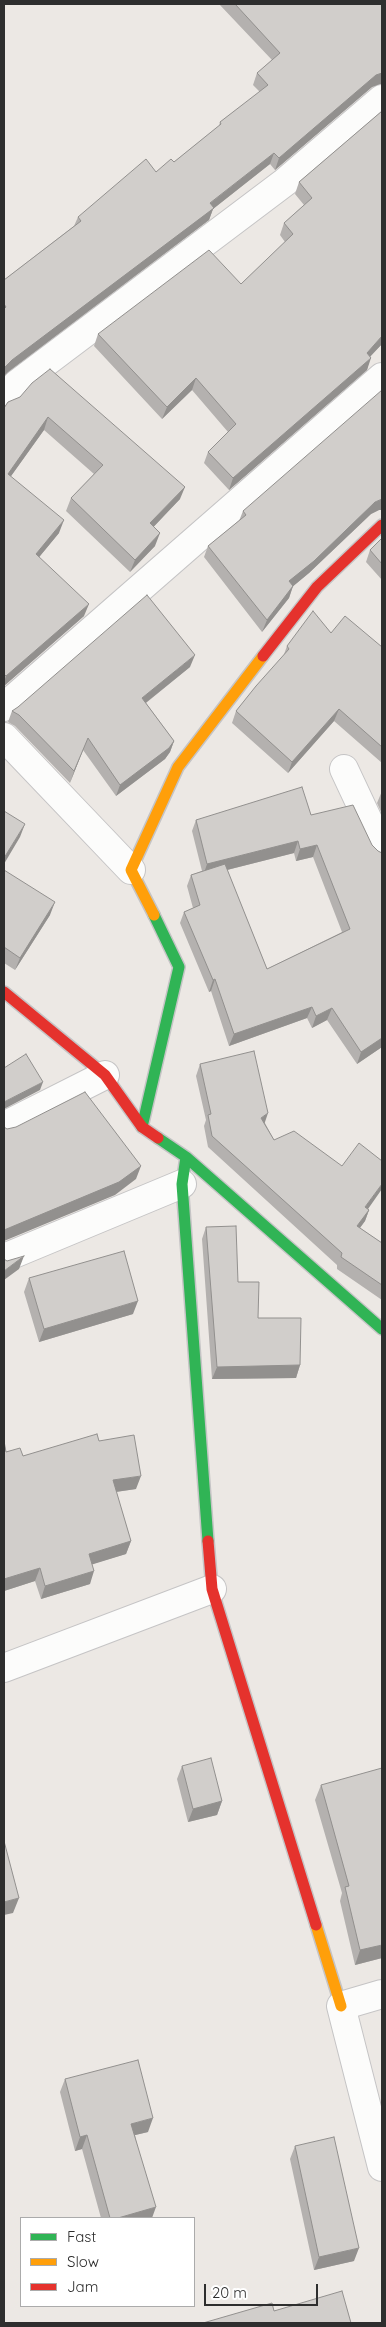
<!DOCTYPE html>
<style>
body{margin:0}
#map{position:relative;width:386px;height:2327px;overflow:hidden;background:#ece8e4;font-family:Quicksand,sans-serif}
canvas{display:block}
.frame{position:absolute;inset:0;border:5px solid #2e2e2e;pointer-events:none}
.legend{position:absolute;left:20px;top:2217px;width:175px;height:90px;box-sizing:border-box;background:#fff;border:1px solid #ababab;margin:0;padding:6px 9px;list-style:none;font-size:15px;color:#2e2e2e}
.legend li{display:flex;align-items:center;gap:10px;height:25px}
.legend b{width:25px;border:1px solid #ababab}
.scale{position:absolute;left:204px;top:2284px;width:114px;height:22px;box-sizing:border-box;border:2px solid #2e2e2e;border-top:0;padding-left:6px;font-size:15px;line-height:18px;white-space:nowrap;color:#2e2e2e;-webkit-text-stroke:4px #fff;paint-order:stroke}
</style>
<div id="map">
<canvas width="386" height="2327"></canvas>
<div class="frame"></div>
<ul class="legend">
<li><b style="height:6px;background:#30b455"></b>Fast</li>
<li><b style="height:6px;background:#ff9f0a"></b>Slow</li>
<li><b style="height:6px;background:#e5322d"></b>Jam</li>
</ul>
<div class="scale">20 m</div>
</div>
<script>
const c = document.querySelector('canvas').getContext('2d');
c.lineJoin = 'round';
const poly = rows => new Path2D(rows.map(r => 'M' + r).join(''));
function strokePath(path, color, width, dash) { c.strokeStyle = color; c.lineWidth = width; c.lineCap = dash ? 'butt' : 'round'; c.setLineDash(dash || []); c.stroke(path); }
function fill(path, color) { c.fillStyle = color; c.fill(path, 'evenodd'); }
const street = poly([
 [4,399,17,384,285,182,382,99],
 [4,707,382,377],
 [4,737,131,870],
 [344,769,382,850],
 [4,1126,105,1075],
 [4,1258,182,1184],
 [4,1668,212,1589],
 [382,1994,341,2006,382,2167]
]);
const fast = poly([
 [142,1127,179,967,154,915],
 [158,1138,186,1157,382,1329],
 [186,1157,182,1184,208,1541]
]);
const slow = poly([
 [154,915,131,870,178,767,263,656],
 [316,1925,341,2006]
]);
const jam = poly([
 [263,656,317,587,382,525],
 [4,992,105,1075,142,1127,158,1138],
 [208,1541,212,1589,316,1925]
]);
strokePath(street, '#c5c4c5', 30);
strokePath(fast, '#c5c4c5', 14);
strokePath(slow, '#c5c4c5', 14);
strokePath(jam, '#c5c4c5', 14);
strokePath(street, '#fcfcfb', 28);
strokePath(fast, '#30b455', 11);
strokePath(slow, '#ff9f0a', 11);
strokePath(jam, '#e5322d', 11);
fill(poly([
 [219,4,382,4,382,84,380,84,372,87,275,170,270,164,213,209,209,220,8,372,4,376,4,280,74,226,78,217,156,172,174,162,219,126,220,122,260,92,253,85,257,73,272,60],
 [382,111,382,344,370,357,367,370,229,490,204,463,208,452,228,432,192,390,162,419,94,346,98,334,241,284,285,242,280,235,284,223,304,205,295,194,299,182],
 [20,397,180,499,153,527,155,546,130,572,66,511,71,498,94,474,44,430,10,477,59,533,39,557,84,616,4,686,4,408],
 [379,510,371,514,309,573,293,586,289,598,262,632,204,557,208,546,239,521,243,511],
 [382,538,382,580,366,562,370,550],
 [331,633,382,647,382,763,334,721,288,773,232,723,236,711,283,657,287,646],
 [190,667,146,703,174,741,170,752,165,759,116,796,83,750,70,783,15,726,8,722,12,711],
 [382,791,382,814,377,803],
 [311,815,372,845,378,851,382,1047,357,1064,327,1020,312,1028,307,1018,229,1046,211,991,209,992,180,923,184,912,193,908,187,886,191,875,202,871,192,831,196,820],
 [294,853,296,861,313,857,342,932,267,969,227,870],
 [4,870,50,915,15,970,4,963],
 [200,1064,265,1123,274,1140,369,1210,365,1221,360,1228,382,1243,382,1300,337,1269,337,1265,208,1147,204,1126,206,1120,196,1076],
 [206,1227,258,1318,300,1365,296,1378,212,1379,202,1239],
 [29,1278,133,1314,39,1342,24,1292],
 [4,1441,6,1452,23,1456,99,1441,136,1489,116,1492,131,1541,126,1554,92,1564,90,1584,41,1599,35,1581,4,1591],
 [182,1766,222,1801,217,1815,188,1822,177,1779],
 [321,1785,382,1958,355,1965,340,1901,342,1893,315,1800],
 [65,2079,148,2132,135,2135,152,2218,101,2218,82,2149,75,2151,60,2092],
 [295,2146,354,2261,314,2270,290,2159]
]), '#b4b1af');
fill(poly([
 [382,73,382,84,380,84,372,87,275,170,279,158,376,75],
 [274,153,270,164,213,209,209,220,8,372,4,376,4,368,12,360],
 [382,336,382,344,362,365,367,353],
 [371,358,367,370,229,490,233,478],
 [196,378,192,390,162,419,167,407],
 [48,417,44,430,4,486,8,474],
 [185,487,180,499,145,536,150,523],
 [382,499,382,510,379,510,371,514,309,573,285,593,289,581,375,502],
 [64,520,59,533,31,567,36,554],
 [160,533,155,546,130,572,135,560],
 [293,586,289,598,262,632,267,620],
 [89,604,84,616,4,686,4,682,6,676],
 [195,655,190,667,138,709,142,698],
 [339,709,334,721,288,773,292,762],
 [88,738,83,750,70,783,74,771],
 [174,741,170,752,165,759,116,796,120,785],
 [25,824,20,837,4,864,4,858],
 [298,841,294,853,203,876,207,864],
 [317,845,313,857,296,861,300,849],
 [55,902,50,915,15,970,20,958],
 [215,979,211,991,209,992,213,980],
 [312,1007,307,1018,229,1046,234,1034],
 [332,1008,327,1020,312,1028,316,1016],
 [382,1038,382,1047,357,1064,361,1052],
 [43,1082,40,1090,4,1109,4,1102],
 [268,1113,264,1125,261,1118],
 [141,1166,136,1179,115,1195,4,1241,4,1230],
 [382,1184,382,1189,361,1219,365,1207],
 [369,1210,365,1221,353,1237,357,1226],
 [24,1256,19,1269,4,1280,4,1271],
 [138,1301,133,1314,39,1342,44,1329],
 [300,1365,296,1378,212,1379,217,1367],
 [141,1476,136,1489,108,1493,113,1480],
 [131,1541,126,1554,84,1567,89,1554],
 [40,1568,35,1581,4,1591,4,1579],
 [94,1571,90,1584,41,1599,45,1586],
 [222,1801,217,1815,188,1822,193,1809],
 [19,1898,13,1913,4,1915,4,1902],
 [382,1945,382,1958,355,1965,360,1950],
 [153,2118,148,2132,127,2137,131,2124],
 [87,2135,82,2149,75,2151,80,2137],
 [156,2207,152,2218,118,2218],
 [359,2248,354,2261,314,2270,319,2257]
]), '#92908e');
const building = poly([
 [235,4,382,4,382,73,376,75,279,158,274,153,210,203,214,208,12,360,4,368,4,309,6,307,4,304,4,280,81,221,78,217,146,159,156,172,171,159,174,162,221,124,220,122,268,85,257,73,280,53,235,4],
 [382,111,382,336,367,353,371,358,233,478,208,452,236,424,196,378,167,407,98,334,209,250,241,284,293,234,284,223,312,198,299,182,382,111],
 [50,369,185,487,150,523,160,533,135,560,71,498,103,465,48,417,8,474,64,520,36,554,89,604,6,676,4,674,4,408,8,402,20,397,32,383,50,369],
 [382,390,382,499,375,502,314,561,289,581,293,586,267,620,208,546,246,515,243,511,382,390],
 [382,538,382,564,370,550,382,538],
 [147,595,195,655,142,698,174,741,169,748,120,785,88,738,74,771,19,715,12,711,18,707,147,595],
 [313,611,331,633,345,616,382,647,382,747,339,709,292,762,236,711,256,686,289,649,287,646,313,611],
 [302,787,311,815,353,805,372,845,378,851,382,853,382,1038,361,1052,332,1008,316,1016,312,1007,234,1034,215,979,213,980,184,912,200,905,191,875,225,864,267,969,350,929,317,845,300,849,298,841,207,864,196,820,302,787],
 [4,811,25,824,4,858,4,811],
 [4,870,55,902,20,958,4,947,4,870],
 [254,1051,268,1113,261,1118,274,1140,294,1131,342,1166,359,1143,382,1161,382,1184,365,1207,369,1210,357,1226,382,1243,382,1285,341,1257,342,1253,212,1136,208,1115,211,1114,200,1064,254,1051],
 [26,1054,43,1082,4,1102,4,1068,26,1054],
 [85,1092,141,1166,119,1182,4,1230,4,1127,7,1129,16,1127,85,1092],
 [236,1226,238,1282,259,1282,258,1318,301,1318,300,1365,217,1367,206,1227,236,1226],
 [124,1251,138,1301,44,1329,29,1278,124,1251],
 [24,1256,4,1271,4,1259,7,1261,24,1256],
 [97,1434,99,1441,134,1435,141,1476,113,1480,131,1541,89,1554,94,1571,45,1586,40,1568,4,1579,4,1441,6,1452,20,1448,23,1456,97,1434],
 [211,1758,222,1801,193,1809,182,1766,211,1758],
 [382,1768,382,1945,360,1950,345,1887,349,1886,321,1785,382,1768],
 [4,1841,19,1898,4,1902,4,1841],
 [138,2060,153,2118,131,2124,156,2207,118,2218,110,2218,87,2135,80,2137,65,2079,138,2060],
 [334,2137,359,2248,319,2257,295,2146,334,2137],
 [342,2291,351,2323,203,2323,272,2303,274,2311,342,2291]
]);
fill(building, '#d1cecb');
strokePath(building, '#92908e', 1);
</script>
